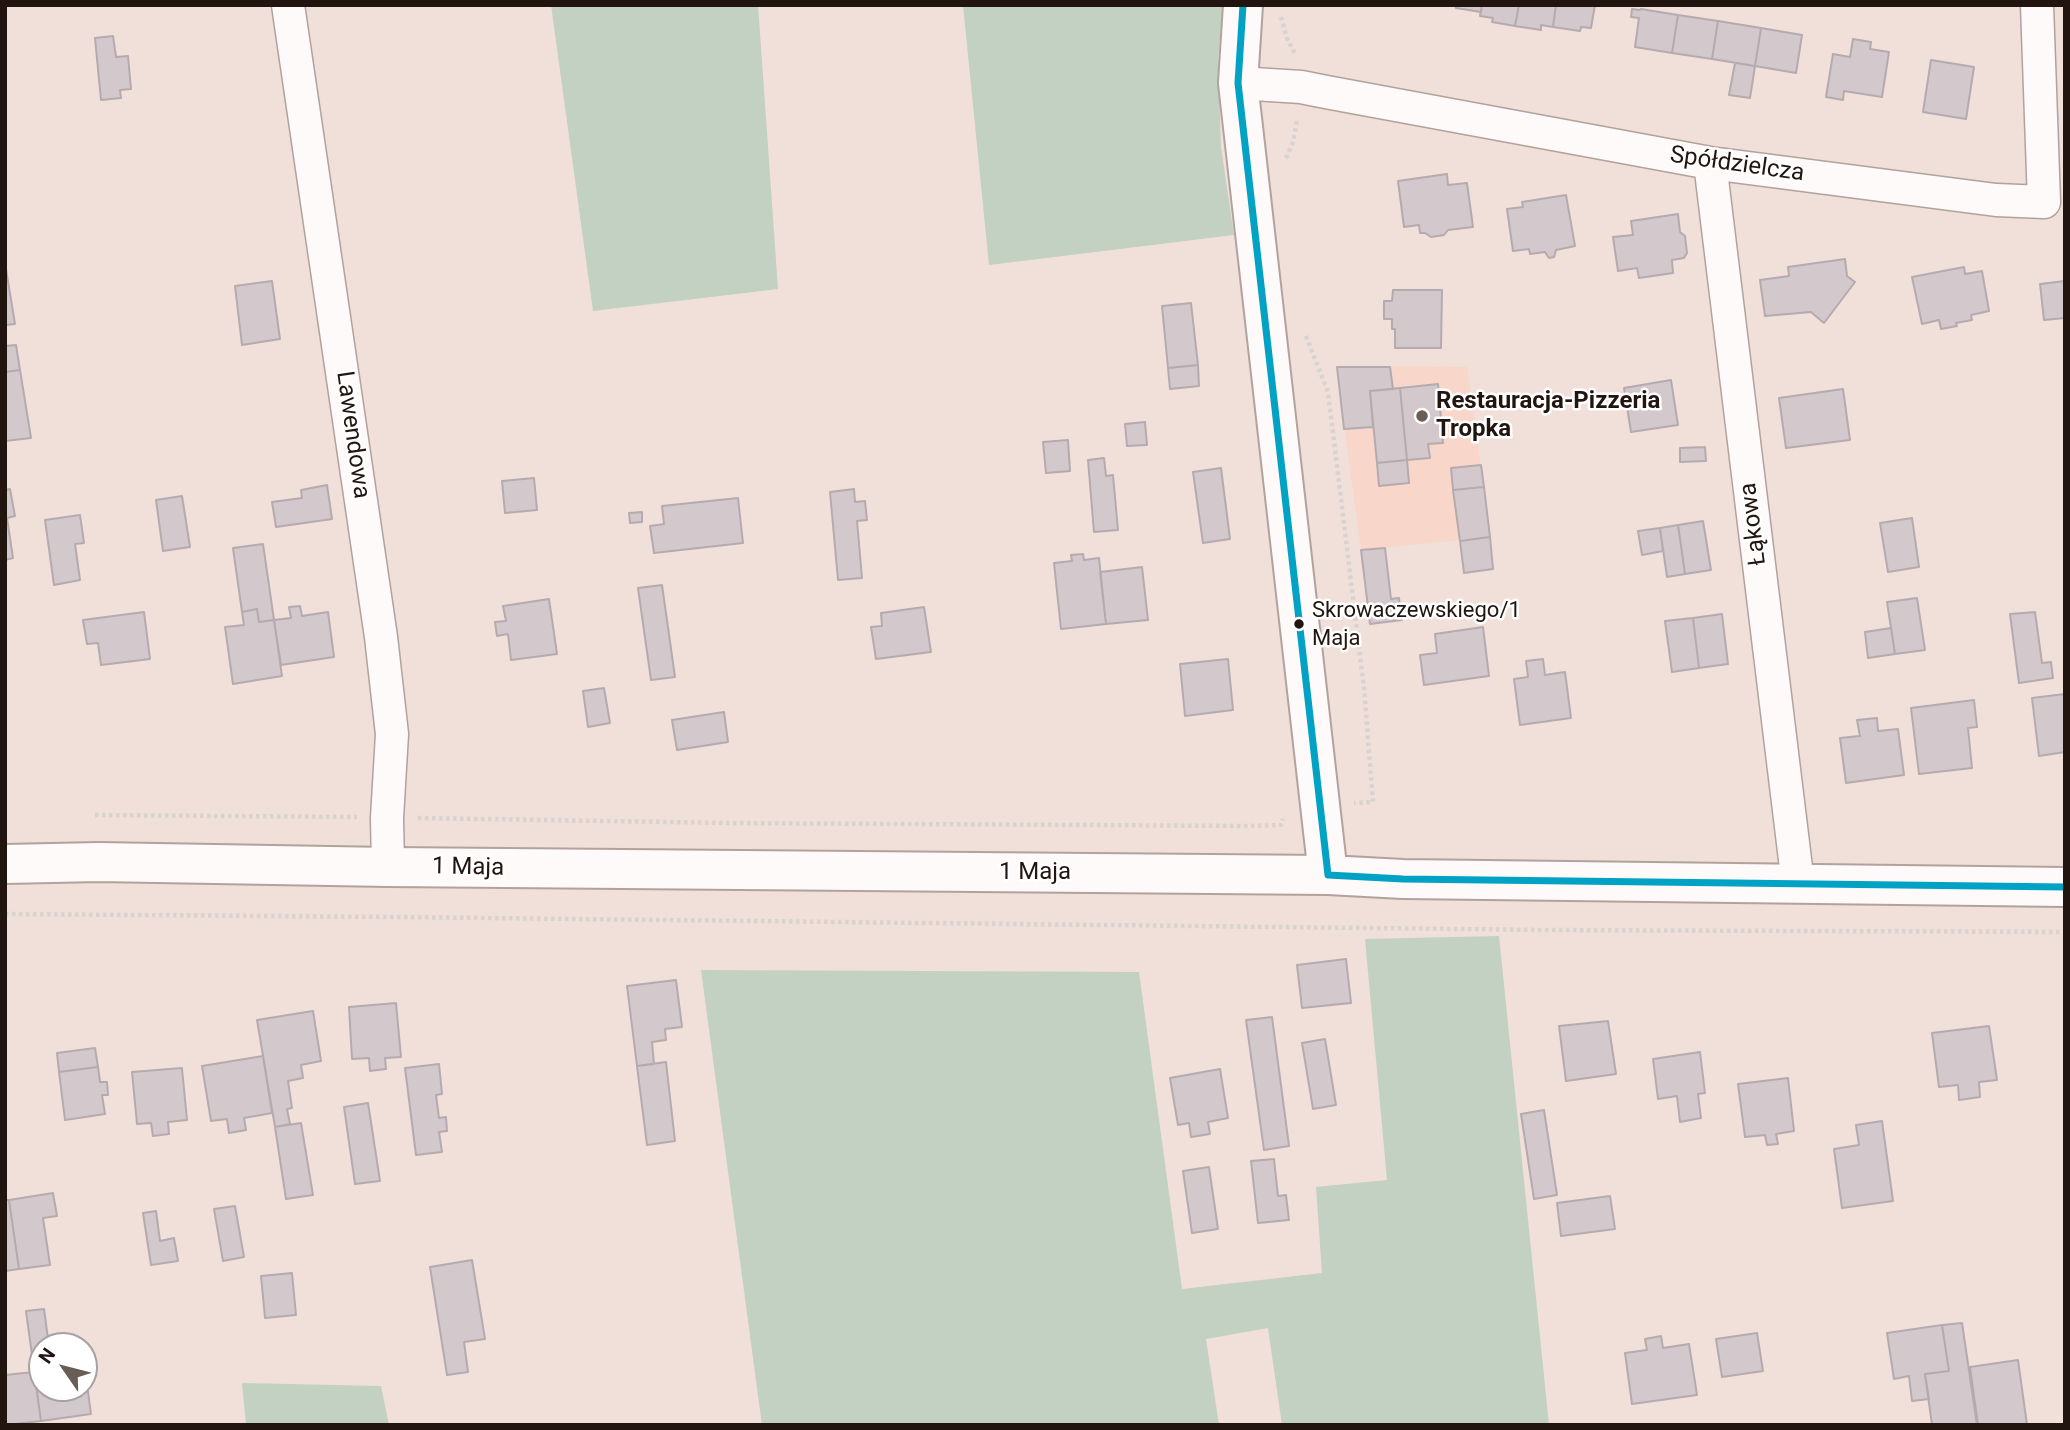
<!DOCTYPE html>
<meta charset="utf-8">
<style>
body{margin:0}
#map{position:relative;width:2070px;height:1430px;overflow:hidden;background:#f1dfd9;font-family:Roboto,sans-serif}
canvas{display:block}
.frame{position:absolute;inset:0;border:7px solid #221510;pointer-events:none}
.north{position:absolute;left:28px;top:1332px;width:70px;height:70px;box-sizing:border-box;background:#fff;border:2px solid #a7a19f;border-radius:50%;rotate:305deg;font-size:19px;font-weight:700;line-height:28px;text-align:center;color:#221510}
.north::after{content:'';display:block;margin:auto;width:24px;height:32px;background:#6a5c56;clip-path:polygon(50% 0,100% 100%,50% 72%,0 100%)}
</style>
<div id="map">
<canvas width="2070" height="1430"></canvas>
<div class="frame"></div>
<div class="north">N</div>
</div>
<script>
const c = document.querySelector('canvas').getContext('2d');
c.lineJoin = 'round';
function fill(path, color) { c.fillStyle = color; c.fill(path, 'evenodd'); }
const poly = rows => new Path2D(rows.map(r => 'M' + r).join(''));
function strokePath(path, color, width, dash) { c.strokeStyle = color; c.lineWidth = width; c.lineCap = dash ? 'butt' : 'round'; c.setLineDash(dash || []); c.stroke(path); }
function write(font, color, halo, rows, align = 'center') {
  c.font = font + ' Roboto,sans-serif'; c.lineWidth = 5; c.setLineDash([]); c.textBaseline = 'middle'; c.strokeStyle = halo; c.fillStyle = color; for (const [text, x, y, turn = 0] of rows) {
    c.save(); c.translate(x, y); c.rotate((+turn || 0) * Math.PI / 180); c.textAlign = isNaN(turn) ? turn : align; if (halo) c.strokeText(text, 0, 0); c.fillText(text, 0, 0); c.restore();
  }
}
fill(poly([
 [1336,366,1467,367,1491,537,1361,550]
]), '#f8d6ca');
fill(poly([
 [551,5,758,5,778,289,593,311],
 [963,5,1223,5,1218,58,1221,147,1234,235,989,265],
 [1499,936,1549,1425,1282,1425,1268,1328,1206,1339,1219,1425,762,1425,701,970,1139,972,1182,1289,1322,1273,1316,1187,1387,1180,1365,939],
 [242,1383,381,1386,389,1425,246,1425]
]), '#c2d1c1');
const building = poly([
 [1456,5,1482,5,1481,12,1456,8,1456,5],
 [1482,5,1519,5,1515,26,1492,22,1493,18,1480,16,1482,5],
 [1519,5,1556,5,1553,27,1541,25,1541,30,1515,26,1519,5],
 [1556,5,1595,5,1591,28,1581,27,1580,31,1553,27,1556,5],
 [1632,9,1640,10,1641,9,1678,15,1672,53,1635,47,1639,18,1631,17,1632,9],
 [1678,15,1718,21,1712,59,1672,53,1678,15],
 [1718,21,1761,28,1755,66,1712,59,1718,21],
 [1761,28,1802,35,1796,73,1755,66,1761,28],
 [113,36,116,57,128,56,131,89,120,90,121,98,101,100,95,38,113,36],
 [1853,39,1871,42,1870,49,1889,52,1882,97,1844,91,1843,100,1826,97,1833,54,1850,57,1853,39],
 [1931,60,1974,67,1966,119,1923,112,1931,60],
 [1735,63,1755,66,1750,98,1729,95,1735,63],
 [1447,174,1448,185,1467,183,1473,227,1448,230,1444,235,1431,237,1425,233,1420,233,1419,225,1404,227,1398,181,1447,174],
 [1566,195,1575,246,1556,250,1554,257,1549,258,1545,252,1530,254,1529,249,1513,251,1507,209,1523,207,1522,202,1566,195],
 [1678,214,1680,232,1685,236,1687,253,1684,258,1672,260,1673,273,1639,278,1637,268,1618,271,1613,237,1633,235,1631,221,1678,214],
 [1845,259,1847,276,1855,282,1824,323,1811,312,1765,316,1760,280,1789,276,1788,267,1845,259],
 [5,263,15,324,5,325,5,263],
 [1964,267,1965,274,1982,271,1989,311,1971,315,1972,320,1956,323,1957,326,1941,329,1939,320,1922,324,1912,277,1964,267],
 [272,281,280,339,242,345,235,286,272,281],
 [2065,281,2065,318,2044,320,2040,284,2065,281],
 [1393,290,1442,290,1441,348,1395,348,1395,329,1392,329,1392,319,1384,319,1384,301,1392,301,1393,290],
 [1191,303,1198,365,1168,368,1162,306,1191,303],
 [16,345,20,370,5,372,5,346,16,345],
 [1198,365,1199,386,1170,389,1168,368,1198,365],
 [1337,367,1390,367,1393,389,1370,391,1373,427,1344,429,1337,367],
 [20,370,31,438,5,441,5,372,20,370],
 [1671,380,1678,425,1631,432,1624,388,1671,380],
 [1438,384,1443,443,1428,444,1430,458,1407,460,1400,388,1438,384],
 [1400,388,1407,460,1377,463,1370,391,1400,388],
 [1843,389,1850,440,1786,448,1779,398,1843,389],
 [1145,422,1147,445,1127,446,1125,424,1145,422],
 [1068,440,1070,471,1046,473,1043,442,1068,440],
 [1705,447,1706,461,1680,462,1680,448,1705,447],
 [1104,458,1106,476,1113,475,1118,530,1094,532,1088,460,1104,458],
 [1407,460,1409,483,1379,486,1377,463,1407,460],
 [1481,465,1484,487,1453,490,1451,468,1481,465],
 [1221,468,1230,539,1203,543,1193,472,1221,468],
 [534,478,537,510,505,513,502,481,534,478],
 [327,485,332,519,276,527,272,502,302,498,301,490,327,485],
 [1484,487,1490,537,1460,541,1453,490,1484,487],
 [10,489,15,516,7,518,13,558,5,560,5,490,10,489],
 [854,489,855,502,865,501,867,520,857,521,862,578,838,580,830,492,854,489],
 [182,496,190,547,163,551,156,500,182,496],
 [738,498,743,543,654,553,650,526,664,524,662,506,738,498],
 [642,512,642,522,630,523,629,513,642,512],
 [80,515,84,543,75,544,80,580,54,585,45,520,80,515],
 [1912,518,1919,567,1888,572,1880,523,1912,518],
 [1703,521,1711,570,1685,574,1678,525,1703,521],
 [1678,525,1685,574,1667,577,1660,528,1678,525],
 [1660,528,1663,551,1642,555,1638,531,1660,528],
 [1490,537,1493,569,1464,573,1460,541,1490,537],
 [263,544,274,620,259,622,257,609,242,612,233,548,263,544],
 [1385,548,1391,599,1399,598,1402,620,1370,624,1361,550,1385,548],
 [1083,554,1084,560,1099,558,1106,624,1061,629,1054,563,1072,561,1071,555,1083,554],
 [1142,567,1148,620,1106,624,1100,572,1142,567],
 [662,585,675,677,651,680,638,588,662,585],
 [1917,598,1925,650,1895,654,1887,602,1917,598],
 [549,599,557,654,511,660,508,634,497,636,495,622,506,621,503,606,549,599],
 [300,606,302,616,328,612,334,657,281,665,274,620,291,618,289,607,300,606],
 [924,607,931,652,876,659,871,627,882,626,881,613,924,607],
 [257,609,259,622,274,620,282,676,233,684,225,627,244,625,242,612,257,609],
 [144,612,150,659,101,665,98,643,87,644,83,620,144,612],
 [2035,612,2042,663,2051,662,2053,678,2019,683,2010,614,2035,612],
 [1722,614,1728,664,1699,668,1693,618,1722,614],
 [1693,618,1699,668,1672,672,1665,621,1693,618],
 [1483,627,1489,676,1424,685,1420,655,1437,653,1435,634,1483,627],
 [1891,628,1895,654,1868,658,1865,632,1891,628],
 [1228,659,1233,710,1185,716,1180,664,1228,659],
 [1543,659,1545,675,1565,672,1571,718,1520,725,1514,679,1528,677,1526,661,1543,659],
 [604,688,610,723,588,727,583,691,604,688],
 [2065,694,2065,752,2039,756,2032,698,2065,694],
 [1974,700,1977,727,1968,728,1972,768,1919,774,1911,708,1974,700],
 [724,712,728,742,677,750,672,720,724,712],
 [1877,718,1878,731,1898,729,1904,775,1846,783,1840,738,1860,736,1857,720,1877,718],
 [1346,959,1351,1003,1302,1008,1297,965,1346,959],
 [676,980,682,1027,665,1029,666,1040,652,1042,654,1064,637,1066,627,986,676,980],
 [396,1003,401,1057,385,1058,386,1069,370,1071,369,1058,352,1059,349,1007,396,1003],
 [313,1011,321,1061,301,1065,303,1078,288,1081,292,1108,287,1109,290,1124,275,1127,257,1020,313,1011],
 [1272,1017,1289,1146,1264,1150,1246,1020,1272,1017],
 [1608,1021,1616,1074,1566,1081,1559,1026,1608,1021],
 [1989,1026,1997,1080,1979,1082,1980,1097,1959,1100,1958,1085,1939,1087,1932,1033,1989,1026],
 [1325,1039,1336,1105,1313,1109,1302,1043,1325,1039],
 [95,1048,98,1067,59,1072,57,1053,95,1048],
 [1700,1052,1705,1093,1698,1094,1701,1118,1680,1122,1677,1096,1658,1099,1653,1059,1700,1052],
 [263,1056,272,1113,244,1118,246,1130,229,1133,227,1119,211,1121,202,1066,263,1056],
 [666,1062,675,1141,647,1145,637,1066,666,1062],
 [439,1064,442,1094,436,1095,439,1118,446,1117,447,1131,439,1132,442,1152,416,1155,405,1068,439,1064],
 [98,1067,100,1082,107,1082,108,1095,102,1095,105,1114,65,1120,59,1072,98,1067],
 [182,1068,187,1120,168,1122,169,1134,153,1136,151,1123,137,1124,132,1072,182,1068],
 [1220,1069,1228,1118,1208,1122,1210,1134,1191,1137,1189,1123,1178,1125,1170,1078,1220,1069],
 [1788,1078,1794,1131,1776,1134,1778,1144,1767,1145,1765,1135,1745,1137,1738,1084,1788,1078],
 [368,1103,380,1181,355,1184,344,1107,368,1103],
 [1544,1110,1557,1195,1534,1199,1521,1114,1544,1110],
 [1882,1121,1893,1201,1842,1208,1834,1149,1859,1145,1856,1125,1882,1121],
 [301,1123,313,1195,286,1199,275,1127,301,1123],
 [1274,1159,1278,1196,1286,1195,1289,1220,1258,1223,1251,1161,1274,1159],
 [1209,1167,1218,1229,1192,1233,1183,1171,1209,1167],
 [53,1193,57,1216,43,1218,50,1265,19,1269,9,1200,53,1193],
 [1610,1196,1615,1229,1561,1236,1557,1203,1610,1196],
 [5,1200,9,1200,19,1269,5,1271,5,1200],
 [235,1206,244,1257,223,1261,214,1209,235,1206],
 [156,1211,160,1241,174,1238,178,1261,151,1265,143,1213,156,1211],
 [472,1260,485,1339,464,1342,468,1372,447,1375,430,1267,472,1260],
 [292,1273,296,1315,265,1318,261,1276,292,1273],
 [44,1309,49,1346,42,1346,42,1388,84,1388,84,1363,91,1414,41,1421,26,1311,44,1309],
 [1962,1323,1977,1425,1932,1425,1925,1374,1949,1371,1942,1325,1962,1323],
 [1942,1325,1949,1371,1925,1374,1929,1399,1912,1401,1909,1376,1894,1379,1887,1333,1942,1325],
 [1757,1333,1763,1371,1722,1377,1716,1339,1757,1333],
 [1661,1336,1663,1348,1689,1344,1697,1395,1632,1404,1625,1353,1647,1350,1645,1339,1661,1336],
 [2018,1360,2027,1425,1978,1425,1970,1367,2018,1360],
 [34,1372,41,1421,5,1425,5,1375,34,1372]
]);
fill(building, '#d3c9cc');
strokePath(building, '#b5abaf', 2);
const minor = poly([
 [288,5,381,637,392,734,387,818,388,867],
 [1238,83,1301,87,1326,92,1710,163,1996,200,2044,202,2037,5],
 [1710,163,1798,884]
]);
const tertiary = poly([
 [1243,5,1238,83,1328,875],
 [5,864,99,862,388,867,1328,875,1403,879,2065,887]
]);
strokePath(minor, '#b1a29c', 35);
strokePath(tertiary, '#b1a29c', 42);
strokePath(poly([
 [1281,17,1287,38,1295,54],
 [1286,158,1293,142,1297,120],
 [1306,336,1328,392,1364,688,1373,802,1354,803],
 [95,815,357,817],
 [418,818,731,823,1248,826,1281,825,1283,819],
 [5,914,397,917,1545,930,2065,932]
]), '#d8d3d0', 4.5, [3.5, 3.5]);
strokePath(minor, '#fdfaf9', 32);
strokePath(tertiary, '#fdfaf9', 38);
strokePath(poly([
 [1243,5,1238,83,1328,875,1403,879,2065,887]
]), '#02a2c4', 7);
for (const [x, y, r, color] of [
 [1422,416,7,"#6a5c56"],
 [1299,624,6,"#221510"]
]) { const dot = new Path2D(); dot.arc(x, y, r, 0, 2 * Math.PI); c.fillStyle = color; c.fill(dot); strokePath(dot, '#fff', 2.5); }
write('22px', '#221510', '#fff', [
 ["Skrowaczewskiego/1",1312,611],
 ["Maja",1312,639]
], 'left');
write('24px', '#221510', '#fff', [
 ["Spółdzielcza",1737,165,8],
 ["Lawendowa",352,435,82],
 ["Łąkowa",1754,524,-97],
 ["1 Maja",468,868,1],
 ["1 Maja",1035,873]
]);
write('bold 24px', '#221510', '#fff', [
 ["Restauracja-Pizzeria",1436,402],
 ["Tropka",1436,430]
], 'left');
</script>
